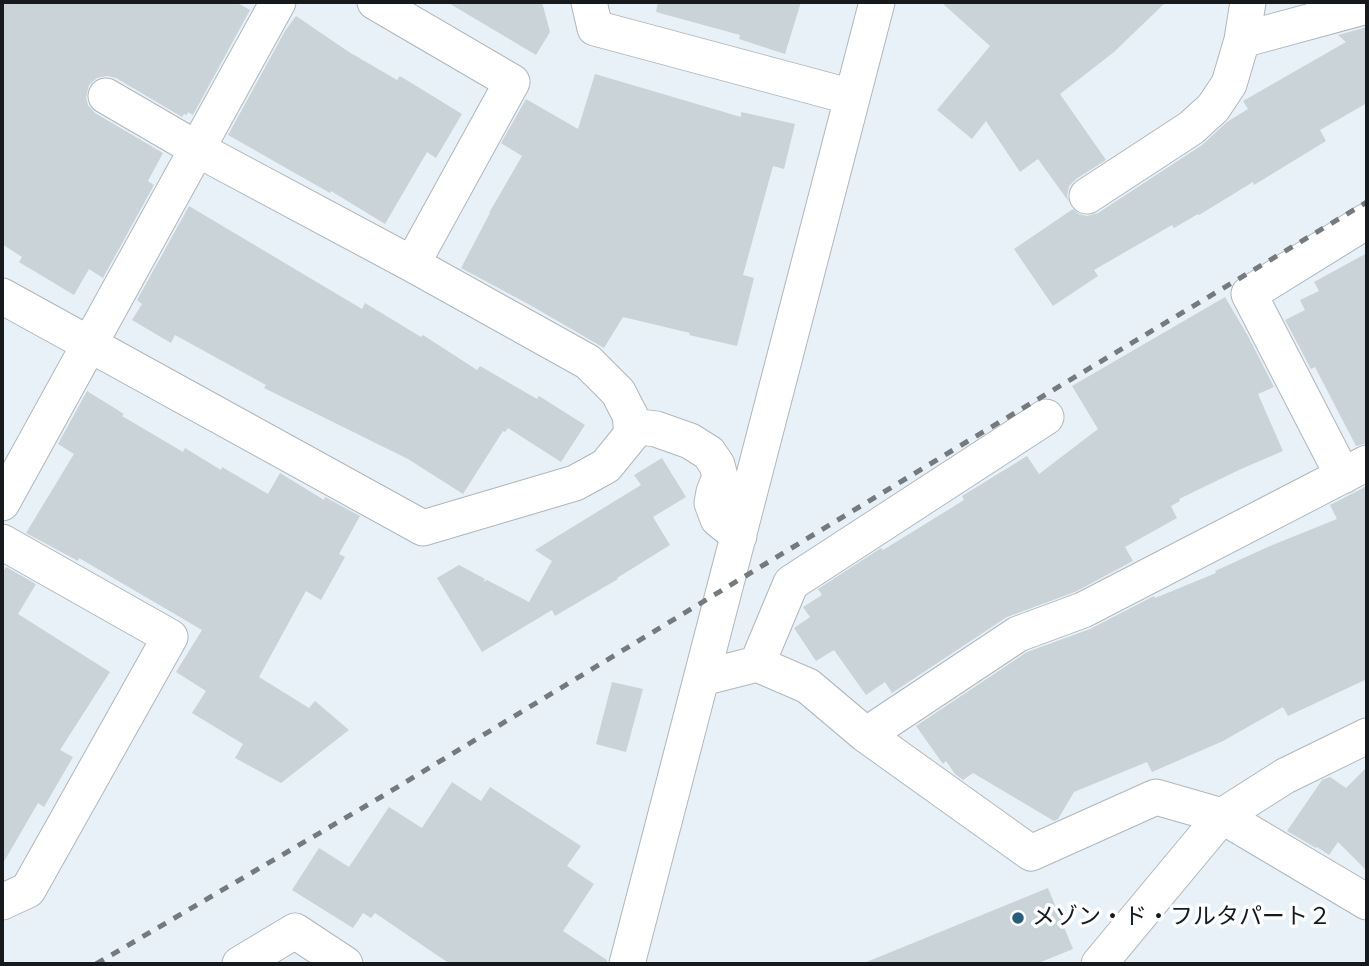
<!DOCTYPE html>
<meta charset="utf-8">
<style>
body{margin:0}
#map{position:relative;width:1369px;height:966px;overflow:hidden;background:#e8f1f7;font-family:Poppins,sans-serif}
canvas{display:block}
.frame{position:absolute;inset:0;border:4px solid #171a1c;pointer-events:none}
</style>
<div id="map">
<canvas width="1369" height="966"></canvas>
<div class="frame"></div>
</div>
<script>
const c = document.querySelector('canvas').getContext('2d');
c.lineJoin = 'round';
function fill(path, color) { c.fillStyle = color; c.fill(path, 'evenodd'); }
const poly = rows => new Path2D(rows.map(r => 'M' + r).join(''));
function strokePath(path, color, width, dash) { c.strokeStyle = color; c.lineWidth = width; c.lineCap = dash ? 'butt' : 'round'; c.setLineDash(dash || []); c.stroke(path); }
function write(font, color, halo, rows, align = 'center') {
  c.font = font + ' Poppins,"Noto Sans JP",sans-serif'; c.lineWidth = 7; c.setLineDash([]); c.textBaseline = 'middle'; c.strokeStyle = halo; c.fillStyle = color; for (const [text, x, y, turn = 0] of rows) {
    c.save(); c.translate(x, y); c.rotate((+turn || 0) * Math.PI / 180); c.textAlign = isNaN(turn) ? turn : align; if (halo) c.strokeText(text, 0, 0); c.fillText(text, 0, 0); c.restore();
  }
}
fill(poly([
 [2,2,236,2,250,10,193,115,188,112,187,115,184,114,182,117,116,78,107,76,97,78,89,85,86,97,88,105,95,113,163,153,148,181,154,185,103,278,89,269,74,295,19,262,22,257,2,244],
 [447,2,542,2,550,32,536,55],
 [658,2,801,2,785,54,739,39,740,35,656,12],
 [941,2,1166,2,1114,52,1060,94,1106,160,1076,179,1069,186,1067,196,1069,202,1038,159,1020,172,986,121,972,139,937,110,990,46],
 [296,16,349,52,397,80,400,76,462,114,436,158,427,152,385,224,331,191,330,193,228,135,285,31],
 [1367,27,1367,103,1320,130,1326,141,1254,185,1253,182,1199,215,1198,214,1174,228,1172,225,1094,270,1098,276,1053,306,1014,249,1073,209,1079,214,1087,216,1098,213,1202,145,1227,122,1248,109,1243,101,1346,42,1338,35],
 [595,74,741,117,741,112,795,124,784,169,773,166,743,275,754,278,737,346,689,335,690,333,623,317,604,348,530,305,461,268,490,213,489,213,522,156,501,143,526,99,578,129],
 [189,206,362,309,365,303,421,337,423,335,477,370,480,366,537,399,539,396,585,425,561,462,508,428,505,432,503,431,463,494,408,459,264,388,266,385,175,335,171,343,132,320,142,304,137,300],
 [1367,253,1367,443,1356,446,1315,367,1311,369,1285,320,1305,310,1300,300,1319,291,1314,282],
 [1225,297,1248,336,1274,387,1258,394,1283,451,1241,469,1179,499,1180,501,1171,506,1177,518,1125,547,1133,561,1075,592,1007,617,892,693,885,682,866,695,834,650,816,661,794,628,810,617,803,607,822,595,818,589,881,548,883,550,964,500,962,496,1027,456,1039,474,1098,429,1072,386],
 [87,391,124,414,122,416,183,452,185,448,221,470,222,467,268,494,280,473,324,500,325,497,360,516,339,554,345,557,321,600,306,591,259,677,309,708,315,701,349,730,281,783,235,758,243,744,192,713,206,691,176,672,202,630,79,558,78,561,26,533,74,454,58,444],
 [662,458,686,497,653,517,670,545,617,578,618,579,555,616,552,610,482,652,437,578,459,565,485,579,483,582,487,580,529,602,552,561,535,550,641,485,634,475],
 [1367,486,1367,679,1288,716,1283,707,1223,741,1152,772,1147,762,1074,792,1058,819,1054,821,973,773,963,780,955,774,946,761,943,764,916,726,1027,652,1090,629,1154,596,1155,598,1216,573,1215,571,1270,546,1337,519,1330,505],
 [6,567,36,584,18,614,110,672,60,750,73,757,44,807,38,803,2,865,2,574],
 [612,682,643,689,626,752,596,744],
 [1367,767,1367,871,1338,842,1329,855,1317,847,1316,848,1287,831,1322,780,1330,777,1346,788],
 [452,782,481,801,490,787,581,846,567,866,594,884,563,931,607,960,607,964,450,964,375,913,371,918,363,913,353,928,292,890,319,848,349,867,389,807,422,828],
 [1048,888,1073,949,1036,964,864,964,864,963]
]), '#cad3d8');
const street = poly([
 [375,2,512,82,412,264],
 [589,2,595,28,852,97],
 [1242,40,1367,6],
 [1087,196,1191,128,1213,108,1229,84,1242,40,1248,2],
 [2,296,423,528,575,483,606,466,632,434,630,415,618,392,588,362,412,264,197,149,106,96],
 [631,426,656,429,690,441,709,453,717,465,720,477,714,492,712,503,718,519,739,536],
 [1343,476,1249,294,1367,221],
 [2,503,278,2],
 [2,542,170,637,28,890,2,902],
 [757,664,791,583,1046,417],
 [702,678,757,664,808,686,866,735,1031,853,1156,797,1222,816,1367,902],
 [866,735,1018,634,1083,610,1367,463],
 [240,964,295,931,345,964],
 [627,964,877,2],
 [1099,964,1222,816,1285,776,1367,736]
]);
strokePath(street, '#afb7bc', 37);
strokePath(street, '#fff', 35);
strokePath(poly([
 [96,964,381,797,968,441,1367,202]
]), '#747a7d', 5, [9, 9]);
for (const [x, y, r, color] of [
 [1018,918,7,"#285e7a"]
]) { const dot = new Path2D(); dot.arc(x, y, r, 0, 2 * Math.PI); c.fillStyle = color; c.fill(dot); strokePath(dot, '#fcfdfe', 2.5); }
write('23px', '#171a1c', '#fcfdfe', [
 ["メゾン・ド・フルタパート２",1032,918]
], 'left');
</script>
